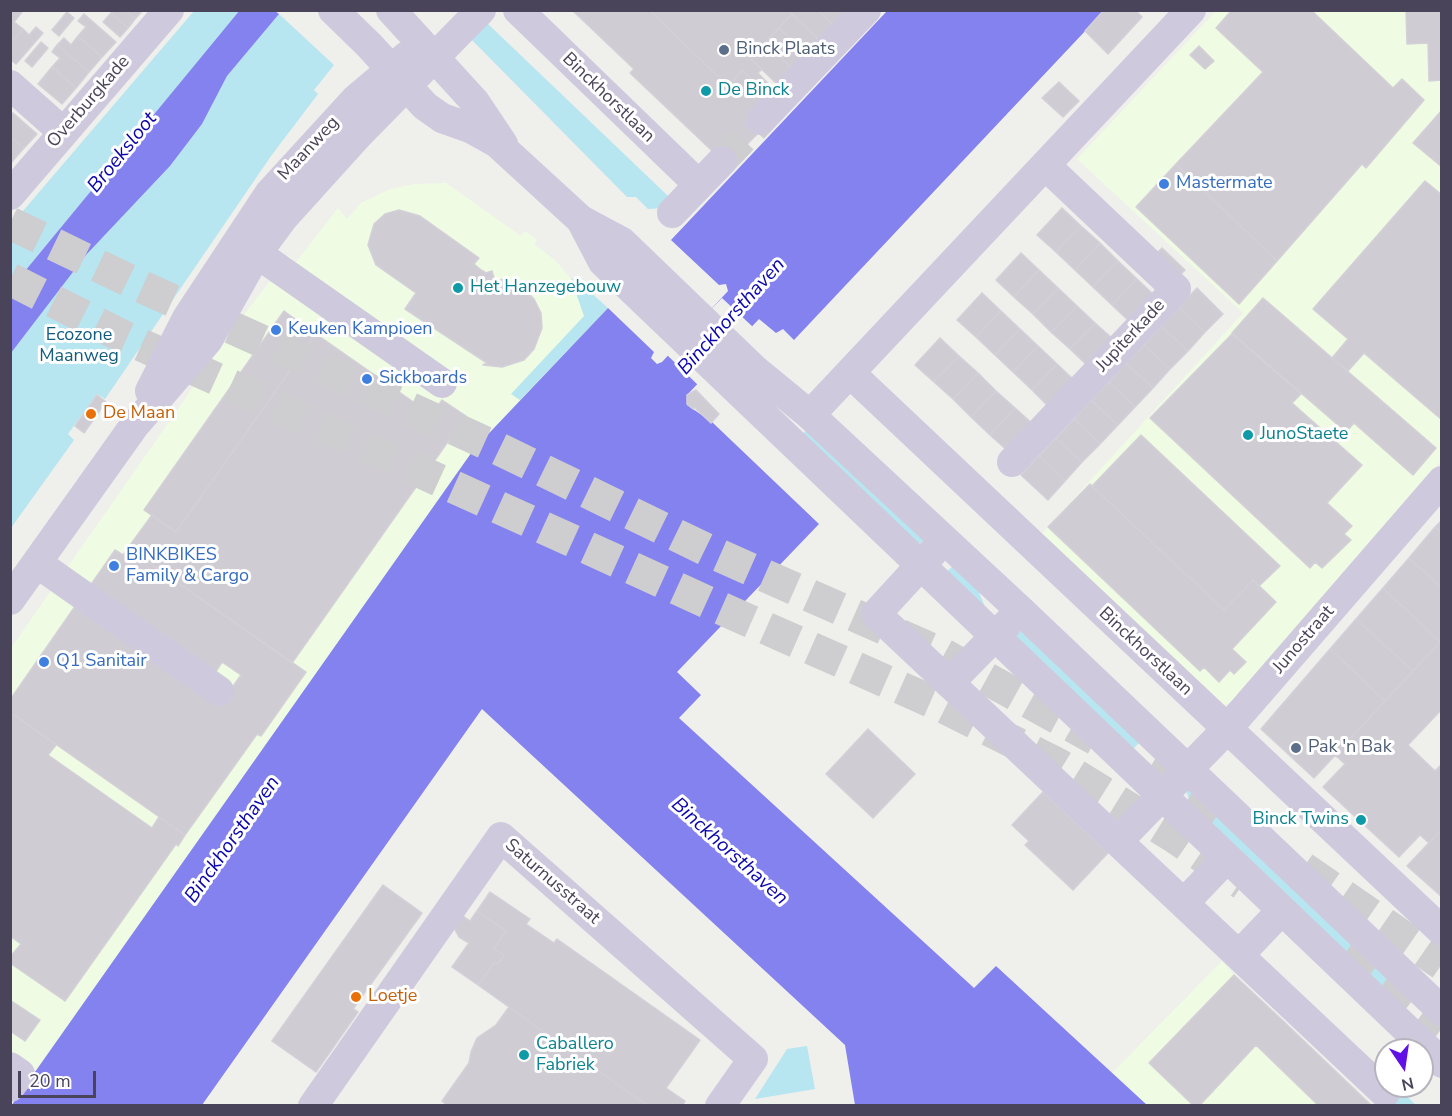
<!DOCTYPE html>
<style>
body{margin:0}
#map{position:relative;width:1452px;height:1116px;overflow:hidden;background:#efefec;font-family:"Nunito Sans",sans-serif}
canvas{display:block}
.frame{position:absolute;inset:0;border:12px solid #4a445a;pointer-events:none}
.north{position:absolute;left:1374px;top:1038px;width:60px;height:60px;box-sizing:border-box;background:#fff;border:2px solid #b7b4bd;border-radius:50%;rotate:167deg;font-size:16px;font-weight:700;line-height:24px;text-align:center;color:#4a445a}
.north::after{content:'';display:block;margin:auto;width:21px;height:27px;background:#6110e5;clip-path:polygon(50% 0,100% 100%,50% 72%,0 100%)}
.scale{position:absolute;left:18px;top:1071px;width:78px;height:27px;box-sizing:border-box;border:3px solid #4a445a;border-top:0;padding-left:8px;font-size:18px;line-height:21px;white-space:nowrap;color:#4a445a;-webkit-text-stroke:4px #fff;paint-order:stroke}
</style>
<div id="map">
<canvas width="1452" height="1116"></canvas>
<div class="frame"></div>
<div class="north">N</div>
<div class="scale">20 m</div>
</div>
<script>
const c = document.querySelector('canvas').getContext('2d');
c.lineJoin = 'round';
function fill(path, color) { c.fillStyle = color; c.fill(path, 'evenodd'); }
const poly = rows => new Path2D(rows.map(r => 'M' + r).join(''));
function strokePath(path, color, width, dash) { c.strokeStyle = color; c.lineWidth = width; c.lineCap = dash ? 'butt' : 'round'; c.setLineDash(dash || []); c.stroke(path); }
function write(font, color, halo, rows, align = 'center') {
  c.font = font + ' "Nunito Sans",sans-serif'; c.lineWidth = 6; c.setLineDash([]); c.textBaseline = 'middle'; c.strokeStyle = halo; c.fillStyle = color; for (const [text, x, y, turn = 0] of rows) {
    c.save(); c.translate(x, y); c.rotate((+turn || 0) * Math.PI / 180); c.textAlign = isNaN(turn) ? turn : align; if (halo) c.strokeText(text, 0, 0); c.fillText(text, 0, 0); c.restore();
  }
}
fill(poly([
 [1216,11,1441,11,1441,461,1235,700,1222,706,1036,540,1243,313,1077,159],
 [446,183,521,236,525,231,537,240,534,244,556,261,571,279,577,280,608,308,609,316,21,1105,11,1106,11,648,243,316,289,256,296,262,338,208,347,219,361,203,390,189,415,184],
 [1222,961,1234,975,1372,1105,1139,1105,1108,1077]
]), '#effce3');
fill(poly([
 [194,11,240,11,11,288,11,225],
 [279,14,334,65,314,90,318,94,271,156,105,399,97,394,68,434,74,440,11,528,11,353,86,255,170,166,202,124,227,76],
 [487,23,667,195,671,200,664,208,648,209,636,197,627,197,471,39],
 [571,279,577,280,608,308,520,400,511,394,584,316],
 [808,429,924,538,923,541,917,545,799,437],
 [953,566,974,581,986,609,946,572],
 [1024,630,1142,740,1129,753,1013,636],
 [1189,787,1401,985,1388,999,1196,816,1185,789],
 [807,1046,815,1089,755,1099,787,1049],
 [1400,1090,1416,1105,1384,1106]
]), '#b7e5f0');
fill(poly([
 [240,10,275,11,279,14,227,76,202,124,170,166,86,255,11,353,11,288],
 [887,11,1104,11,794,340,783,329,776,333,759,319,687,395,687,405,712,422,819,524,677,672,701,695,679,718,974,988,996,966,1147,1105,855,1105,845,1045,482,709,202,1105,11,1106,474,449,608,308,654,352,651,358,657,364,662,362,728,291,726,284,719,285,671,240]
]), '#8482ef');
fill(poly([
 [722,298,753,327,698,385,667,355]
]), '#efefec');
const building = poly([
 [13,10,22,12,14,22,23,29,10,43,10,14,13,10],
 [113,10,126,10,135,19,128,28,111,13,113,10],
 [126,10,143,10,135,19,126,10],
 [572,10,649,10,728,86,742,70,769,95,766,125,727,165,630,73,634,69,572,10],
 [649,10,788,10,792,14,750,58,762,69,758,73,774,90,769,95,742,70,728,86,649,10],
 [788,10,818,10,834,26,820,41,788,10],
 [818,10,847,10,834,26,818,10],
 [1104,10,1135,10,1142,17,1108,54,1085,31,1104,10],
 [1232,10,1311,10,1393,88,1402,79,1424,100,1366,168,1362,164,1277,261,1176,164,1263,72,1216,28,1232,10],
 [1406,10,1442,10,1442,80,1429,81,1428,43,1407,44,1406,10],
 [67,12,74,18,59,36,52,30,67,12],
 [111,13,128,28,120,37,103,22,111,13],
 [84,14,116,42,102,57,78,36,86,27,78,21,84,14],
 [792,14,820,41,807,55,779,28,792,14],
 [36,27,43,33,16,64,10,59,10,43,23,29,29,35,36,27],
 [779,28,807,55,793,69,765,42,779,28],
 [78,36,102,57,89,72,57,45,64,38,71,45,78,36],
 [41,42,48,48,32,67,25,61,41,42],
 [765,42,793,69,778,85,750,58,765,42],
 [57,45,89,72,76,88,52,67,60,58,52,52,57,45],
 [1199,46,1214,61,1205,69,1190,55,1199,46],
 [52,67,76,88,62,104,38,84,52,67],
 [1059,82,1079,101,1063,117,1042,98,1059,82],
 [1442,110,1442,167,1413,143,1442,110],
 [13,113,37,134,24,148,10,137,10,116,13,113],
 [10,137,24,148,10,164,10,137],
 [1176,164,1277,261,1239,304,1136,207,1176,164],
 [1425,181,1442,195,1442,420,1364,353,1348,371,1332,358,1348,339,1313,309,1425,181],
 [1062,208,1081,226,1056,252,1037,235,1062,208],
 [399,210,420,216,479,258,474,264,481,270,486,273,492,271,494,278,498,281,504,279,505,286,517,294,522,287,534,299,541,313,542,328,534,349,524,360,502,367,483,365,487,363,405,309,416,293,376,265,368,245,374,224,385,214,399,210],
 [1081,226,1100,243,1075,270,1056,252,1081,226],
 [1100,243,1118,261,1093,287,1075,270,1100,243],
 [1162,248,1185,270,1176,279,1153,257,1162,248],
 [1021,253,1039,270,1014,297,996,280,1021,253],
 [1118,261,1137,279,1112,305,1093,287,1118,261],
 [1039,270,1058,288,1033,314,1014,297,1039,270],
 [1137,279,1155,296,1131,323,1112,305,1137,279],
 [1058,288,1077,306,1051,332,1033,314,1058,288],
 [1197,288,1223,314,1205,332,1179,307,1197,288],
 [982,293,1001,311,976,337,957,320,982,293],
 [1263,298,1436,448,1413,475,1354,423,1346,432,1232,333,1263,298],
 [1077,306,1095,323,1070,349,1051,332,1077,306],
 [1179,307,1205,332,1188,351,1161,326,1179,307],
 [284,311,316,334,176,532,144,510,284,311],
 [1001,311,1020,329,995,355,976,337,1001,311],
 [1095,323,1114,340,1089,367,1070,349,1095,323],
 [1161,326,1188,351,1170,369,1144,345,1161,326],
 [1020,329,1038,346,1013,372,995,355,1020,329],
 [316,334,432,415,442,400,466,416,292,663,128,548,152,515,176,532,316,334],
 [1232,334,1301,394,1292,403,1362,465,1327,503,1352,526,1344,534,1351,540,1322,568,1315,562,1310,568,1150,418,1232,334],
 [940,338,959,356,934,382,915,365,940,338],
 [1144,345,1170,369,1153,388,1126,363,1144,345],
 [1038,346,1057,364,1032,390,1013,372,1038,346],
 [959,356,978,373,953,399,934,382,959,356],
 [1126,363,1153,388,1135,407,1109,382,1126,363],
 [1057,364,1075,381,1050,408,1032,390,1057,364],
 [978,373,996,391,971,417,953,399,978,373],
 [1109,382,1135,407,1118,425,1091,400,1109,382],
 [696,390,719,414,711,423,694,407,693,409,687,404,687,395,696,390],
 [996,391,1015,408,990,435,971,417,996,391],
 [97,395,106,402,84,433,75,426,97,395],
 [1091,400,1118,425,1100,444,1074,419,1091,400],
 [1015,408,1034,425,1009,452,990,435,1015,408],
 [1074,419,1100,444,1082,462,1056,438,1074,419],
 [1141,435,1280,566,1259,586,1253,580,1224,610,1092,486,1141,435],
 [1056,438,1082,462,1065,481,1039,456,1056,438],
 [1039,456,1065,481,1048,500,1021,475,1039,456],
 [1090,484,1224,610,1253,580,1276,602,1232,649,1246,662,1234,674,1230,670,1219,682,1204,667,1200,671,1048,527,1090,484],
 [1442,520,1442,533,1435,527,1442,520],
 [1435,527,1442,533,1442,588,1409,558,1435,527],
 [128,548,306,672,261,736,257,734,185,835,10,712,10,700,76,605,219,706,241,675,222,662,215,673,90,586,115,550,123,555,128,548],
 [1409,558,1442,588,1440,642,1383,588,1409,558],
 [1383,588,1440,642,1413,671,1356,619,1383,588],
 [1356,619,1413,671,1385,701,1330,649,1356,619],
 [1442,640,1442,709,1408,745,1435,771,1442,764,1442,829,1429,843,1420,835,1399,857,1323,787,1345,764,1335,755,1442,640],
 [1330,649,1385,701,1314,778,1261,729,1330,649],
 [10,712,56,745,48,755,152,828,159,817,185,835,178,846,176,844,65,1001,10,963,10,957,21,944,10,936,10,712],
 [868,729,915,774,873,818,826,774,868,729],
 [1043,792,1108,853,1073,890,1025,845,1029,841,1012,825,1043,792],
 [1442,829,1442,897,1407,866,1442,829],
 [383,885,422,913,353,1009,358,1012,316,1072,272,1041,383,885],
 [490,892,530,919,526,924,554,943,557,939,700,1040,666,1088,685,1101,682,1106,648,1106,478,985,495,962,498,964,504,955,494,948,506,931,477,911,490,892],
 [477,911,506,931,494,948,504,955,498,964,495,962,478,985,452,967,469,943,459,937,454,928,463,916,470,921,477,911],
 [1234,975,1281,1019,1372,1106,1319,1106,1256,1045,1199,1106,1194,1106,1149,1063,1234,975],
 [10,1000,40,1020,25,1041,10,1031,10,1000],
 [509,1007,648,1106,448,1106,442,1101,469,1063,471,1052,477,1038,496,1025,509,1007]
]);
fill(building, '#d0ccd4');
strokePath(building, '#d4d0d8', 1.5);
strokePath(poly([
 [722,161,761,120]
]), '#cecdcf', 30, [30, 15]);
strokePath(poly([
 [10,223,136,284,497,448,707,550,942,654,1096,739],
 [10,279,124,337,709,603,944,707,1059,765,1173,836,1243,884],
 [1149,769,1232,820],
 [1303,868,1442,964],
 [1343,956,1442,1028]
]), '#cecdcf', 33, [33, 16]);
strokePath(poly([
 [333,10,369,45,425,106,442,118,470,128,497,143,581,220,622,242,754,369,810,415,1020,610,1442,1011],
 [391,10,475,102,503,144],
 [518,10,699,185],
 [10,85,63,132],
 [761,120,866,10],
 [10,195,169,10],
 [672,213,722,161],
 [581,220,603,262,1442,1063],
 [242,243,442,383],
 [850,373,1442,931],
 [150,391,187,318,269,194,356,99,407,56],
 [810,415,1191,10],
 [1012,462,1176,289,1045,165],
 [932,553,876,614,1385,1093],
 [37,563,219,691],
 [10,600,134,426,208,340,257,253,283,218,359,134,481,10],
 [949,683,1008,623],
 [1118,841,1227,729,1442,481],
 [1184,903,1227,858],
 [1239,955,1282,910],
 [10,1067,20,1074,10,1087],
 [313,1106,501,837,753,1059,720,1106]
]), '#cfc9de', 30);
for (const [x, y, r, color] of [
 [724,50,6,"#5c6f8a"],
 [706,91,6,"#0f9aa8"],
 [1164,184,6,"#3f7fe0"],
 [458,288,6,"#0f9aa8"],
 [276,330,6,"#3f7fe0"],
 [367,379,6,"#3f7fe0"],
 [91,414,6,"#e8710a"],
 [1248,435,6,"#0f9aa8"],
 [114,566,6,"#3f7fe0"],
 [44,662,6,"#3f7fe0"],
 [1296,748,6,"#5c6f8a"],
 [1361,820,6,"#0f9aa8"],
 [356,997,6,"#e8710a"],
 [524,1055,6,"#0f9aa8"]
]) { const dot = new Path2D(); dot.arc(x, y, r, 0, 2 * Math.PI); c.fillStyle = color; c.fill(dot); strokePath(dot, '#fff', 2); }
write('18px', '#4e5e75', '#fff', [
 ["Binck Plaats",736,50],
 ["Pak 'n Bak",1308,748]
], 'left');
write('18px', '#0d838f', '#fff', [
 ["De Binck",718,91],
 ["Het Hanzegebouw",470,288],
 ["JunoStaete",1260,435],
 ["Binck Twins",1349,820,"right"],
 ["Caballero",536,1045],
 ["Fabriek",536,1066]
], 'left');
write('18px', '#4a445a', '#fff', [
 ["Binckhorstlaan",608,98,44],
 ["Overburgkade",89,102,-49],
 ["Maanweg",309,149,-47],
 ["Jupiterkade",1131,336,-47],
 ["Junostraat",1304,640,-49],
 ["Binckhorstlaan",1145,652,43],
 ["Saturnusstraat",552,882,41]
]);
write('18px', '#366cbe', '#fff', [
 ["Mastermate",1176,184],
 ["Keuken Kampioen",288,330],
 ["Sickboards",379,379],
 ["BINKBIKES",126,556],
 ["Family & Cargo",126,577],
 ["Q1 Sanitair",56,662]
], 'left');
write('18px', '#125c7e', '#fff', [
 ["Ecozone",79,336],
 ["Maanweg",79,357]
]);
write('18px', '#c56008', '#fff', [
 ["De Maan",103,414],
 ["Loetje",368,997]
], 'left');
write('italic 20px', '#0a05ac', '#fff', [
 ["Broeksloot",123,153,-51],
 ["Binckhorsthaven",732,317,-48],
 ["Binckhorsthaven",233,840,-55],
 ["Binckhorsthaven",729,852,42]
]);
</script>
